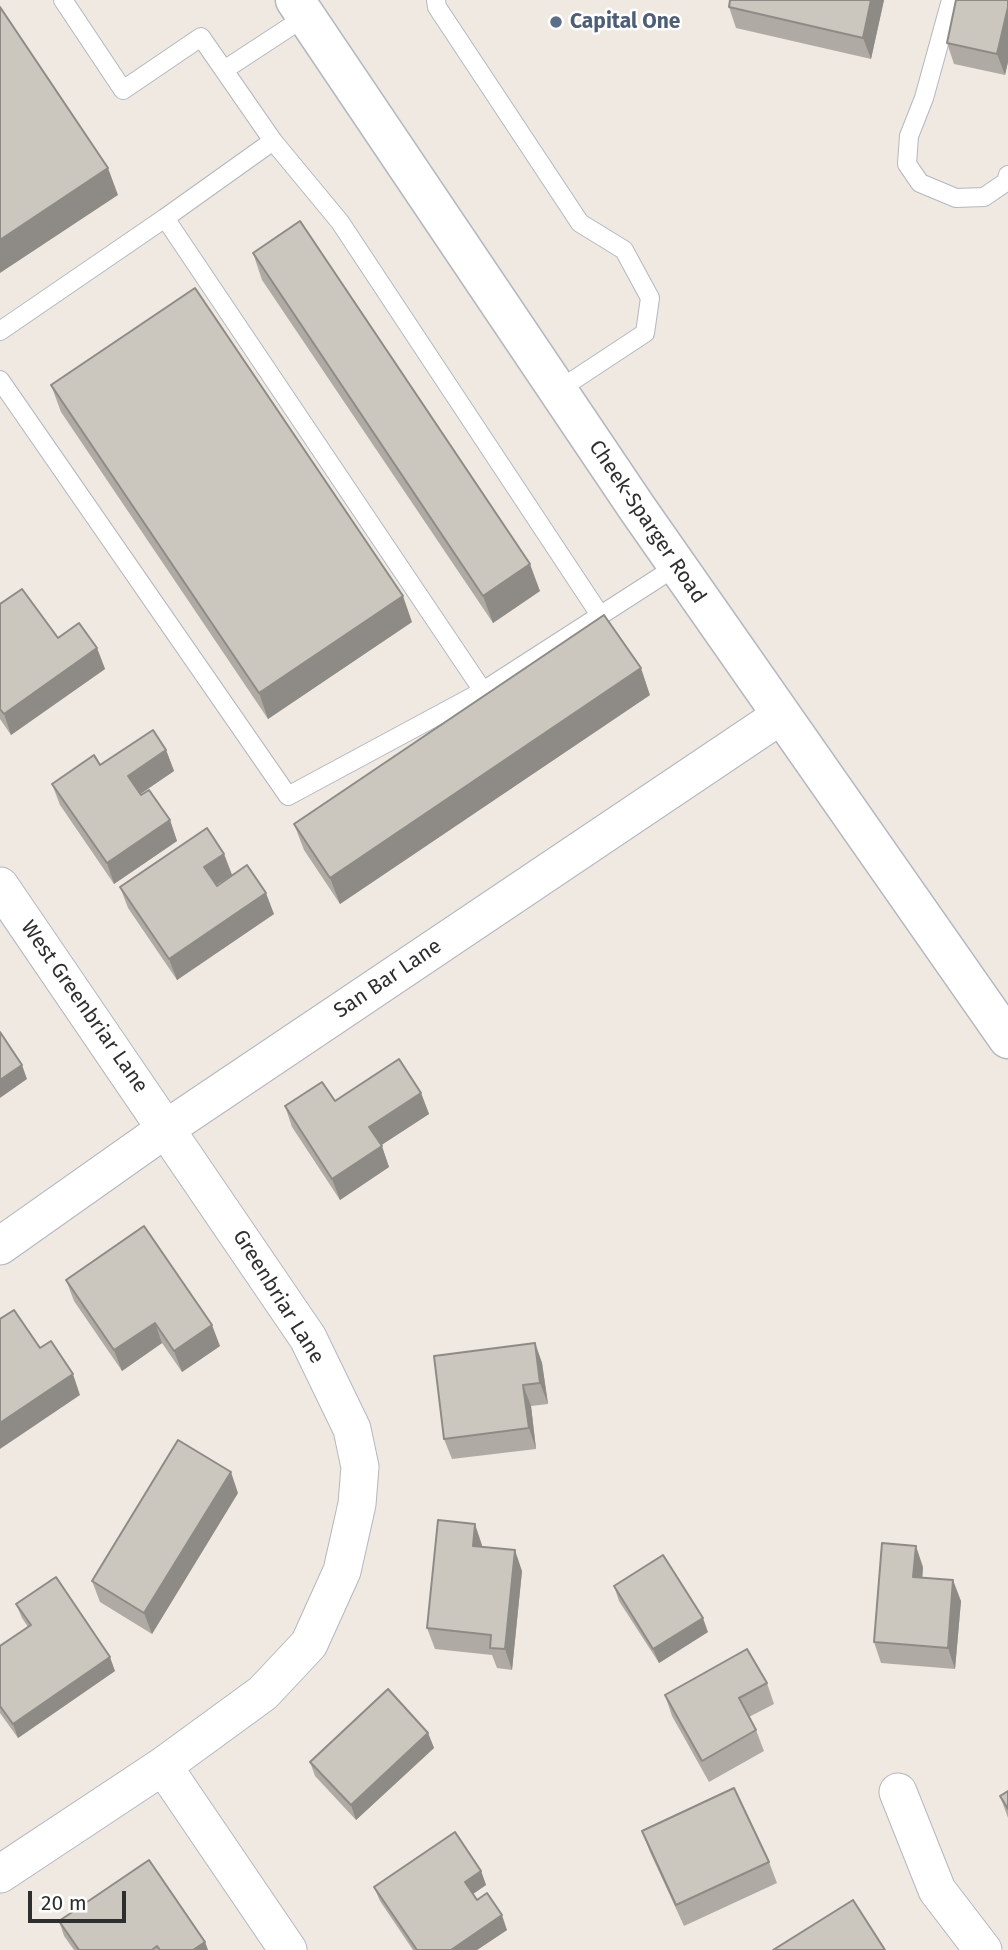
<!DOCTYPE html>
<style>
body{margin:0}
#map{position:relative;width:1008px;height:1950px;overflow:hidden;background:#efe9e1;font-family:"Fira Sans",sans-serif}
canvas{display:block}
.scale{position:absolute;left:28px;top:1891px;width:98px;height:32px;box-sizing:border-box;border:4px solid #2e2e2e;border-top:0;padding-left:9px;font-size:21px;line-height:24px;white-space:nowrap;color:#2e2e2e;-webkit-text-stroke:5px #fff;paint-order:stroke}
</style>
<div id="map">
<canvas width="1008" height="1950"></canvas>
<div class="scale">20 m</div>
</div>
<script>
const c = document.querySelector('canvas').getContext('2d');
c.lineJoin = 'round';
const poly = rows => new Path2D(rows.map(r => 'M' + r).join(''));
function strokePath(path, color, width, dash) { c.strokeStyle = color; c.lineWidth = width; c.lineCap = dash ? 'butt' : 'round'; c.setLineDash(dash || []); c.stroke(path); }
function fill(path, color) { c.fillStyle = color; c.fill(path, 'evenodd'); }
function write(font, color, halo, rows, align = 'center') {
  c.font = font + ' "Fira Sans",sans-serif'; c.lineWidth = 5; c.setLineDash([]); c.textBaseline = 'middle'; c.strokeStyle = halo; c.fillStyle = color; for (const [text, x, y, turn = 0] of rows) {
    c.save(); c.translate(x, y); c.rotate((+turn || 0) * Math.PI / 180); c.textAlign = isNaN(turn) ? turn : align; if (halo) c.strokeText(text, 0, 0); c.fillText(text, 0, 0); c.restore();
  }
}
const lane = poly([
 [63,0,123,90,201,37,273,141,165,218,483,691,677,566],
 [436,0,437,7,580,223,624,250,650,298,645,333,557,391],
 [951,0,924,98,909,136,907,164,920,183,956,198,984,197,1006,182,1008,175],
 [224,70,305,17],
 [273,141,340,222,600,615],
 [0,331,165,218],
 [0,380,288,796,483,691]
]);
const street = poly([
 [0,886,308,1338,352,1429,360,1467,357,1504,342,1571,309,1644,263,1693,163,1766,0,1874],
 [0,1246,167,1128,780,716],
 [163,1766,288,1950],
 [898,1792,937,1890,983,1950]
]);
const secondary = poly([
 [295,0,637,508,1008,1039]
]);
strokePath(lane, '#b4b7c1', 20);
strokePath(street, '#b4b7c1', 39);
strokePath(secondary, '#b4b7c1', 41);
strokePath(lane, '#fff', 18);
strokePath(street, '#fff', 37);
strokePath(secondary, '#fff', 38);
fill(poly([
 [884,0,871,59,736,28,729,7],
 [1008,0,1008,62,1005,75,954,64,947,43],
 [253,253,540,591,493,623,262,280],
 [51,385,412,622,268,719,61,412],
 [0,604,58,638,97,648,105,669,11,735,0,719],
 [650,695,340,904,304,850,294,824],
 [166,750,174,771,140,794,170,820,177,841,114,884,60,805,52,784,100,765],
 [224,854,232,875,216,885,274,914,177,980,128,908,120,887],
 [421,1093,429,1114,381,1145,389,1167,340,1200,292,1127,285,1106],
 [66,1280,220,1346,182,1372,162,1343,122,1371,74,1301],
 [535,1343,542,1363,548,1404,531,1406,536,1449,452,1459,444,1439],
 [238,1493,152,1634,100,1602,92,1581],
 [482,1545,482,1547,522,1571,512,1670,497,1668,492,1655,435,1649,427,1628],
 [923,1567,922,1577,961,1601,955,1669,881,1663,874,1642],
 [614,1586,708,1632,659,1663,619,1601],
 [16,1604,115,1671,18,1738,0,1713,0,1646,28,1627,22,1618],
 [767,1683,774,1704,749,1717,756,1730,764,1751,709,1782,672,1716,665,1695],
 [428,1733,434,1748,356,1820,315,1776,310,1762],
 [1008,1791,1008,1818,1000,1796],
 [642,1831,769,1862,777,1883,684,1926,650,1852],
 [481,1871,486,1885,473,1894,477,1900,507,1930,477,1950,413,1950,380,1901,374,1887],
 [59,1921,205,1942,208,1950,74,1950,64,1936]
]), '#afaba4');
fill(poly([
 [871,0,884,0,871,59,863,38],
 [1008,7,1008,62,1005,75,997,54],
 [108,168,118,195,0,273,0,240],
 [530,564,540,591,493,623,483,596],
 [403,596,412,622,268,719,259,693],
 [97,648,105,669,11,735,4,714],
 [641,668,650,695,340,904,330,878],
 [166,750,174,771,136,797,128,776],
 [170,820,177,841,114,884,107,863],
 [224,854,232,875,212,888,204,867],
 [266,893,274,914,177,980,169,959],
 [22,1065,27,1079,0,1098,0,1080],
 [421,1093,429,1114,377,1148,369,1127],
 [382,1146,389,1167,340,1200,332,1179],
 [155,1323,162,1343,122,1371,114,1350],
 [212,1325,220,1346,182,1372,174,1351],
 [535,1343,542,1363,548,1404,540,1383],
 [73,1374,80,1395,0,1449,0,1423],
 [523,1385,531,1406,536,1449,529,1428],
 [231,1472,238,1493,152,1634,144,1613],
 [475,1524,482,1545,480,1567,473,1546],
 [916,1546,923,1567,921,1598,913,1577],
 [515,1550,522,1571,512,1670,505,1649],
 [953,1580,961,1601,955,1669,948,1648],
 [703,1618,708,1632,659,1663,653,1649],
 [110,1657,115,1671,18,1738,13,1724],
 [428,1733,434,1748,356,1820,351,1805],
 [481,1871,486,1885,470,1896,465,1882],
 [502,1915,507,1930,477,1950,451,1950],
 [205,1942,208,1950,193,1950]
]), '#8e8b86');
const building = poly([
 [730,0,871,0,863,38,729,7,730,0],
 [956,0,1008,0,1008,7,997,54,947,43,956,0],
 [0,7,108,168,0,240,0,7],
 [300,221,530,564,483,596,253,253,300,221],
 [195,288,403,596,259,693,51,385,195,288],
 [22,589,58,638,79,623,97,648,4,714,0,709,0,604,22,589],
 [604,615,641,668,330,878,294,824,604,615],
 [153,730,166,750,128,776,141,795,149,790,170,820,107,863,52,784,94,755,100,765,153,730],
 [207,828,224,854,204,867,217,886,247,865,266,893,169,959,120,887,207,828],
 [0,1032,22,1065,0,1080,0,1032],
 [399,1059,421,1093,369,1127,382,1146,332,1179,285,1106,322,1082,335,1101,399,1059],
 [144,1226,212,1325,174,1351,155,1323,114,1350,66,1280,144,1226],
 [14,1310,40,1348,51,1341,73,1374,0,1423,0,1319,14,1310],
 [535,1343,540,1383,523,1385,529,1428,444,1439,434,1356,535,1343],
 [178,1440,231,1472,144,1613,92,1581,178,1440],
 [438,1520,475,1524,473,1546,515,1550,505,1649,490,1648,491,1635,427,1628,438,1520],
 [882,1543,916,1546,913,1577,953,1580,948,1648,874,1642,882,1543],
 [663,1555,703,1618,653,1649,614,1586,663,1555],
 [56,1577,110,1657,13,1724,0,1706,0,1646,31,1625,16,1604,56,1577],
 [747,1649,767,1683,739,1698,756,1730,702,1761,665,1695,747,1649],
 [388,1689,428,1733,351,1805,310,1762,388,1689],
 [734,1788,769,1862,676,1905,642,1831,734,1788],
 [1008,1791,1008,1809,1000,1796,1008,1791],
 [455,1832,481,1871,465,1882,477,1900,487,1893,502,1915,451,1950,417,1950,374,1887,455,1832],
 [149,1860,205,1942,193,1950,160,1950,157,1946,152,1950,79,1950,59,1921,149,1860],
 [853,1900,885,1950,773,1950,853,1900]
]);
fill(building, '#cbc7bf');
strokePath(building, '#8e8b86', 2);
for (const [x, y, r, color] of [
 [556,22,7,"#5c6f8a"]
]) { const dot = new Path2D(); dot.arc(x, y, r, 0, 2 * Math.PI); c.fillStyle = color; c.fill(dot); strokePath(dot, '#fff', 2.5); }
write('bold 21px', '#4e5e75', '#fff', [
 ["Capital One",570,22]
], 'left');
write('21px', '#2e2e2e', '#fff', [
 ["Cheek-Sparger Road",647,522,56],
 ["San Bar Lane",388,979,-34],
 ["West Greenbriar Lane",84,1007,55],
 ["Greenbriar Lane",278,1297,58]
]);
</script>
